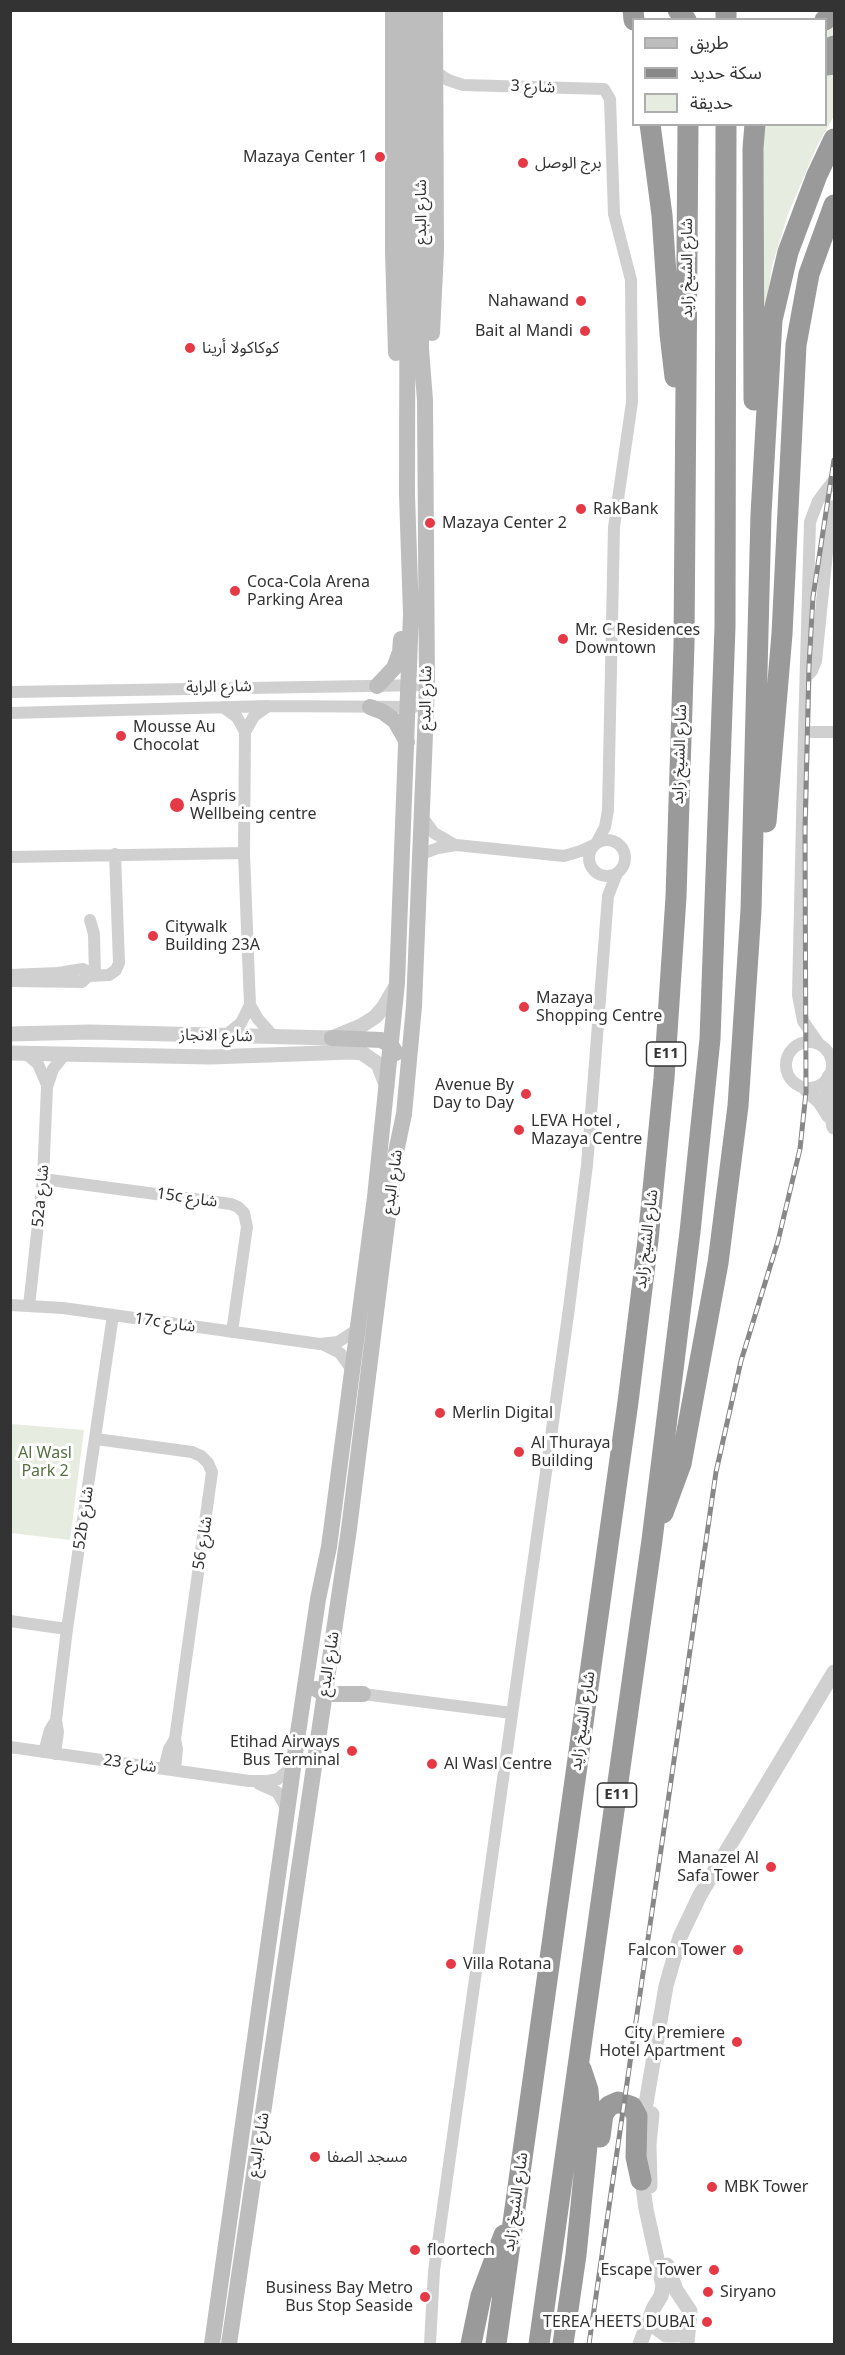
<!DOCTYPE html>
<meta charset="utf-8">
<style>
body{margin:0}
#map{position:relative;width:845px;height:2355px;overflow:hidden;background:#fff;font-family:"Noto Sans","Noto Sans Arabic",sans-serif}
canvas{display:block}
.frame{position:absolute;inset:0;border:12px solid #333;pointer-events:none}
.legend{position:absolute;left:632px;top:18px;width:195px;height:108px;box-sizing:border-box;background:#fff;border:2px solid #adadad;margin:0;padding:8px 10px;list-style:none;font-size:18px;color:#333}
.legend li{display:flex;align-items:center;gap:12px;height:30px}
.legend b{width:30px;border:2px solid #adadad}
</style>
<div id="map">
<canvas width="845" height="2355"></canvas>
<div class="frame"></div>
<ul class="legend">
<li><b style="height:8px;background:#bdbdbd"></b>طريق</li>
<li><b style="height:8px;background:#888"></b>سكة حديد</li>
<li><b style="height:16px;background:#e6ecdf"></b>حديقة</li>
</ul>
</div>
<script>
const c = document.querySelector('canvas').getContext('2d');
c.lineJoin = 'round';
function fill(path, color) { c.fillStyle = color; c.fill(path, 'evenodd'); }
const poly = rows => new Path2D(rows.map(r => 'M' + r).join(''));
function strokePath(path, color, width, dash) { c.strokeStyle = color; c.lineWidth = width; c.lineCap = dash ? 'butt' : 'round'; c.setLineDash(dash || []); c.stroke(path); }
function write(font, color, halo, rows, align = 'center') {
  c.font = font + ' "Noto Sans","Noto Sans Arabic",sans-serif'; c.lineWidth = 6; c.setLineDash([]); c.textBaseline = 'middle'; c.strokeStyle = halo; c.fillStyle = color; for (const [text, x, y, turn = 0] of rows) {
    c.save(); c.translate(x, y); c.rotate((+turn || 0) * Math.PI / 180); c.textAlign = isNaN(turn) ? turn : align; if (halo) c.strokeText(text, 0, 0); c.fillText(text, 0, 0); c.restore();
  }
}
fill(poly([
 [834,12,834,116,817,146,788,214,772,266,765,312,761,312,763,125,826,124,826,20],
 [11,1424,84,1430,70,1540,11,1533]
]), '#e6ecdf');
strokePath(poly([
 [436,72,448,80,463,85,604,89,610,99,614,214,631,280,632,402,614,527,608,810,605,827,597,842],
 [806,677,812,671,816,661,830,523,834,506],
 [10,692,427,685],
 [268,706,254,716,245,732,244,853,250,1005,258,1019,274,1037],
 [223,707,237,717,245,732],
 [10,713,268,706,414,707],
 [804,732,834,732],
 [423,818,434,833,455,845],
 '589 858a18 18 0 1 1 36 0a18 18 0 1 1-36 0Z',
 [422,854,438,848,456,845,564,856,581,851,594,845],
 [10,857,244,853],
 [90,920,94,934,95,976],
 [10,975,58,973,83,969,87,971,88,976,82,982,10,981],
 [88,976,109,975,116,970,119,963,115,854],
 [225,1036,241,1023,250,1005],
 '786 1065a23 23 0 1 1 46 0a23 23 0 1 1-46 0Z',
 [819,1044,803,1021,798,995,804,732,810,522,818,501,834,480],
 [25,1053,38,1064,47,1085],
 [43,1179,231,1204,238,1207,244,1213,247,1227,232,1332],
 [10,1305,63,1308,320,1344,338,1342,358,1329],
 [29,1306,43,1179,47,1087,53,1069,65,1054],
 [324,1345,340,1353,352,1370],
 [96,1439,192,1452,201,1456,208,1463,212,1472,175,1739,177,1749,175,1770],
 [10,1621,67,1629],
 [363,1694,512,1713],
 [10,1747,249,1781,268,1781,278,1779,294,1765],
 [44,1752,50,1730,56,1720],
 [55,1754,58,1732,56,1720,67,1629,113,1315],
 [164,1769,169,1749,175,1739],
 [259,1784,277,1792,288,1811],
 [430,2344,434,2271,569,1308,587,1165,608,896,617,873]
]), '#d0d0d0', 12);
strokePath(poly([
 [10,1034,90,1032,332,1038,361,1026,375,1017,383,1008,396,986],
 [10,1053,211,1057,352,1052,362,1053,378,1064,387,1087],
 [829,1077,828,1095,834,1127],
 [806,1089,820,1102,829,1116],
 [642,2127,666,1986,680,1937,700,1895,834,1672],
 [650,2186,649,2145,652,2114],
 [667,2265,676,2290,690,2311,687,2344],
 [652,2314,654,2326,666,2335,677,2335,687,2329],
 [640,2344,653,2309,661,2296,663,2286,646,2209,641,2172]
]), '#d0d0d0', 15);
strokePath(poly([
 [393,10,393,252,396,353],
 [432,333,436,251,435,10],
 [377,686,394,668,400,652,401,639],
 [370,707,383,712,395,721,407,742],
 [332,1038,381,1040,391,1045,396,1053],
 [316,1689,324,1694,363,1694],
 [212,2344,298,1733,318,1599,329,1547,375,1197,397,983,411,614,407,495,408,10],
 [229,2344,349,1529,396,1152,404,1114,414,1006,427,685,425,400,421,349,421,10]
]), '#bdbdbd', 16);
strokePath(poly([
 [633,10,634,20],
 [678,10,686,20],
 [726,10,726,20],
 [825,20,834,13],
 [826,49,834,46],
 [826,65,834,64],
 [650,124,662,215,670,334,675,377],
 [754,400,753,148,755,124],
 [766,822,782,634,796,345,809,274,834,205],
 [663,1513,681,1464,718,1263,738,1106,751,910,761,514,772,320,788,252,817,175,834,139],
 [600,2137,603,2114,609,2106,618,2102,632,2107,637,2116,636,2157,641,2180],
 [471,2344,481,2296,504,2235],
 [496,2344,628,1402,648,1240,664,1078,676,897,684,644,688,124],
 [539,2344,652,1540,690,1232,710,1039,725,627,726,124],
 [563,2344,576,2255,590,2116,588,2090,581,2069]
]), '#9a9a9a', 21);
const rail = poly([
 [589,2344,716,1472,741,1361,778,1241,800,1149,806,1092,805,829,809,666,813,597,834,460]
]);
strokePath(rail, '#888', 5);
strokePath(rail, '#fff', 3, [9]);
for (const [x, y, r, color] of [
 [380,157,6,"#e63946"],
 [523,163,6,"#e63946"],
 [581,301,6,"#e63946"],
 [585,331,6,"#e63946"],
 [190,348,6,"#e63946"],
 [581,509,6,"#e63946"],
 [430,523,6,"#e63946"],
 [235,591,6,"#e63946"],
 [563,639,6,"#e63946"],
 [121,736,6,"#e63946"],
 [177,805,8,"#e63946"],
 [153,936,6,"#e63946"],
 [524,1007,6,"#e63946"],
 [526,1094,6,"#e63946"],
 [519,1130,6,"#e63946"],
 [440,1413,6,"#e63946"],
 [519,1452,6,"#e63946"],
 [352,1751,6,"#e63946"],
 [432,1764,6,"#e63946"],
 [771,1867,6,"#e63946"],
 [738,1950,6,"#e63946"],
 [451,1964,6,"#e63946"],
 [737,2042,6,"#e63946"],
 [315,2157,6,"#e63946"],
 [712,2187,6,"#e63946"],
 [415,2250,6,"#e63946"],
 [714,2270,6,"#e63946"],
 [708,2292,6,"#e63946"],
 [425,2297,6,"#e63946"],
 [707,2322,6,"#e63946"]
]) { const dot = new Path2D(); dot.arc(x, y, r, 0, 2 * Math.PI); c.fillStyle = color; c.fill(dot); strokePath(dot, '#fff', 2); }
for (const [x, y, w] of [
 [666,1054,39],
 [617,1795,39]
]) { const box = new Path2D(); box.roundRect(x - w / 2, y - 12, w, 24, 4.5); c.fillStyle = '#fff'; c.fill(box); strokePath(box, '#333', 1.5); }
write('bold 15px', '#333', null, [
 ["E11",666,1054],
 ["E11",617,1795]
]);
write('16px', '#333', '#fff', [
 ["شارع 3",533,87,2],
 ["شارع البدع",421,212,-90],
 ["شارع الشيخ زايد",687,268,-90],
 ["شارع الراية",219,687,-1],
 ["شارع البدع",426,698,-89],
 ["شارع الشيخ زايد",680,754,-88],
 ["شارع الانجاز",216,1036,1],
 ["شارع البدع",393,1182,-82],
 ["52a شارع",41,1196,-85],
 ["15c شارع",187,1198,8],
 ["شارع الشيخ زايد",647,1239,-83],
 ["17c شارع",165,1323,8],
 ["52b شارع",84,1518,-82],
 ["شارع 56",203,1543,-81],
 ["شارع البدع",329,1664,-81],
 ["شارع الشيخ زايد",583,1721,-82],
 ["شارع 23",130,1764,8],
 ["شارع البدع",259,2145,-81],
 ["شارع الشيخ زايد",516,2202,-82]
]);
write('16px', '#333', '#fff', [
 ["Mazaya Center 1",368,157,"right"],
 ["برج الوصل",535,163],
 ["Nahawand",569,301,"right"],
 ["Bait al Mandi",573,331,"right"],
 ["كوكاكولا أرينا",202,348],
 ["RakBank",593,509],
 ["Mazaya Center 2",442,523],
 ["Coca-Cola Arena",247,582],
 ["Parking Area",247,600],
 ["Mr. C Residences",575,630],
 ["Downtown",575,648],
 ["Mousse Au",133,727],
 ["Chocolat",133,745],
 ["Aspris",190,796],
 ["Wellbeing centre",190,814],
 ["Citywalk",165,927],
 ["Building 23A",165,945],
 ["Mazaya",536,998],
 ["Shopping Centre",536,1016],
 ["Avenue By",514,1085,"right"],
 ["Day to Day",514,1103,"right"],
 ["LEVA Hotel ,",531,1121],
 ["Mazaya Centre",531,1139],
 ["Merlin Digital",452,1413],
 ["Al Thuraya",531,1443],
 ["Building",531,1461],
 ["Etihad Airways",340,1742,"right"],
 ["Bus Terminal",340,1760,"right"],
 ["Al Wasl Centre",444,1764],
 ["Manazel Al",759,1858,"right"],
 ["Safa Tower",759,1876,"right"],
 ["Falcon Tower",726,1950,"right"],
 ["Villa Rotana",463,1964],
 ["City Premiere",725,2033,"right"],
 ["Hotel Apartment",725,2051,"right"],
 ["مسجد الصفا",327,2157],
 ["MBK Tower",724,2187],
 ["floortech",427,2250],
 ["Escape Tower",702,2270,"right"],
 ["Business Bay Metro",413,2288,"right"],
 ["Bus Stop Seaside",413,2306,"right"],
 ["Siryano",720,2292],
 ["TEREA HEETS DUBAI",695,2322,"right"]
], 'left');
write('16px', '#56703f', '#fff', [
 ["Al Wasl",45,1453],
 ["Park 2",45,1471]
]);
</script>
